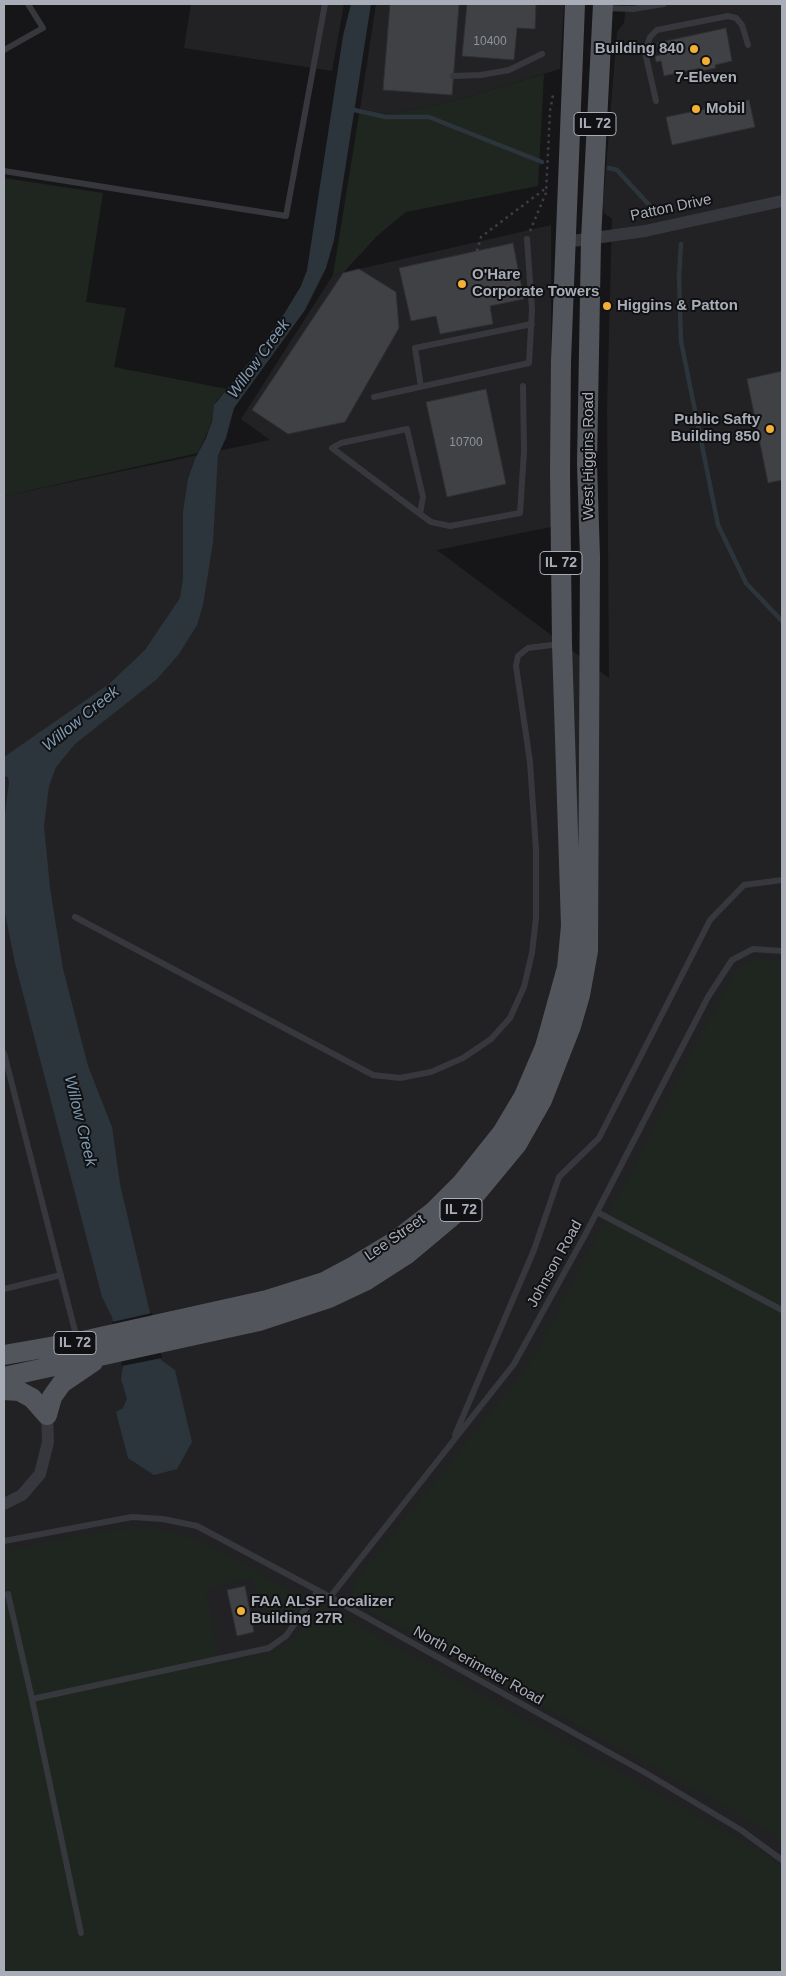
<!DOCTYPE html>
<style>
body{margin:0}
#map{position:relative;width:786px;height:1976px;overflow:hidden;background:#161618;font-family:Arial,sans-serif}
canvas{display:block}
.frame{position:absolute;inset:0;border:5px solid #a8adb8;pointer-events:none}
</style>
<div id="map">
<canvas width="786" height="1976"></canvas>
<div class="frame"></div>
</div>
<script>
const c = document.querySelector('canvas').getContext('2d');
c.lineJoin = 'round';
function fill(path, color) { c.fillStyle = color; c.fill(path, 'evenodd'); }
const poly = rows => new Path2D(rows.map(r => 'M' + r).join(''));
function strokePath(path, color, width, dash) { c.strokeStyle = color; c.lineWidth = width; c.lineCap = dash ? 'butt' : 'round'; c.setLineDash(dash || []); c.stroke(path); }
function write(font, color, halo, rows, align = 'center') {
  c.font = font + ' Arial,sans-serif'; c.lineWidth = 4; c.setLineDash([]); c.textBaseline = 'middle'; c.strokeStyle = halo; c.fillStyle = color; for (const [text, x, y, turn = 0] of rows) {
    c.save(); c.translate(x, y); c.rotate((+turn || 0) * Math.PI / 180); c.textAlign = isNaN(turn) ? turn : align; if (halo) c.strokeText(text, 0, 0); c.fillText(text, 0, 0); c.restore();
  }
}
fill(poly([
 [191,4,344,4,332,71,184,48],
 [376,4,564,4,560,69,454,101,389,114,360,109],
 [626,4,782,4,782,1972,4,1972,4,496,270,440,241,419,333,275,551,225,551,527,437,550,609,678,607,408,612,219,604,213,603,204,617,32,624,23]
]), '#222225');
fill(poly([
 [544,74,538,186,406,212,377,236,343,273,333,275,360,109,389,114,454,101],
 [4,178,103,193,86,302,126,308,114,367,227,389,216,401,210,426,198,453,4,496],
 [756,959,782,961,782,1842,773,1833,363,1607,352,1597,354,1582,530,1364,732,977,742,967],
 [151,1527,204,1542,303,1598,301,1608,276,1631,252,1578,206,1588,220,1665,277,1651,300,1631,320,1604,763,1853,782,1868,782,1972,4,1972,4,1551,102,1531]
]), '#1e261f');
fill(poly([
 [351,4,371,4,334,240,326,268,305,310,234,408,226,438,218,455,213,542,203,605,197,625,179,654,157,679,75,744,56,767,49,786,44,826,50,888,63,969,88,1066,112,1127,120,1184,161,1360,175,1370,192,1442,177,1469,154,1475,128,1458,116,1412,123,1408,127,1399,121,1379,123,1367,112,1317,102,1297,15,963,4,908,4,820,9,783,8,777,4,776,4,757,109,684,145,650,180,598,183,578,183,512,188,479,195,459,206,438,212,421,214,405,251,360,284,314,301,286,307,270,343,36]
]), '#2c353c');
fill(poly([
 [152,1313,162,1358,122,1366,112,1322]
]), '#161618');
strokePath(poly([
 [350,109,386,117,429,117,542,162],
 [609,168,617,170,651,207],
 [681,244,679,276,681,341,718,525,746,583,782,621]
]), '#2c353c', 4.5);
const building = poly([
 [390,4,459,4,452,95,383,90,390,4],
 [467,4,536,4,535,29,517,28,514,60,462,56,467,4],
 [726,28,732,61,715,65,716,68,701,71,700,68,664,76,661,61,656,62,655,56,660,55,657,43,726,28],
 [749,100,755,127,672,145,666,117,749,100],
 [513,243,524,299,490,306,493,324,440,334,436,316,411,321,399,268,513,243],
 [359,269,396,292,399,328,345,422,288,434,252,410,343,273,359,269],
 [782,371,782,480,768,483,747,379,782,371],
 [486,389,506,484,447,497,426,402,486,389],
 [245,1586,254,1632,237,1636,227,1590,245,1586]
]);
fill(building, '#404145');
strokePath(building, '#303034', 1);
strokePath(poly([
 [530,231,546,193,550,111,553,95],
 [477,251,481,237,546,188]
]), '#3d3f44', 2.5, [2.5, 4]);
strokePath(poly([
 [606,8,633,9,664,4],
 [4,50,43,28,28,4],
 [453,76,481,75,509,70,542,54],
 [656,101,645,52,650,37,657,30,728,16,736,18,742,25,748,45],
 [4,171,286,216,325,4],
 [421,387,415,348,532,324],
 [374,397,529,363,532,310,527,239],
 [420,514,423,497,407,429,341,443,332,448,420,514,431,522,450,526,520,513,524,451,523,386],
 [75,917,373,1075,400,1078,431,1072,463,1058,491,1039,510,1018,524,987,532,953,536,918,536,850,530,762,516,666,518,656,528,648,560,644],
 [4,1053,77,1339],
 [597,1212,782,1310],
 [4,1289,61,1275],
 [455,1435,534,1250,559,1177,599,1138,710,920,744,885,782,880],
 [4,1541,132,1517,163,1519,197,1526,330,1597,644,1772,741,1830,782,1860],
 [8,1594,32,1699,269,1648,286,1636,318,1591],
 [330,1597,514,1364,585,1235,708,997,732,960,753,949,782,951],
 [32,1699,81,1933]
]), '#37383d', 6);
strokePath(poly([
 [565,242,645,231,782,201],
 [4,1504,22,1495,40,1474,48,1442,47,1415]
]), '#37383d', 12);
strokePath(poly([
 [4,1355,78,1342,267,1300,324,1282,354,1266,397,1240,433,1212,462,1183,502,1133,524,1096,545,1047,567,968,571,926,562,644,560,471,561,361,575,4],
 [4,1377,259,1321,329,1298,365,1281,407,1254,469,1202,517,1144,542,1100,571,1026,580,995,588,951,590,557,587,464,591,240,603,4],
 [4,1390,19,1391,32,1398,47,1415],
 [47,1415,52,1397,62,1383,93,1362]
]), '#53555c', 20);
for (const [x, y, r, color] of [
 [694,49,5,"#f2b134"],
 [706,61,5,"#f2b134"],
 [696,109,5,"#f2b134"],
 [462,284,5,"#f2b134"],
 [607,306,5,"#f2b134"],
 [770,429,5,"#f2b134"],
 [241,1611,5,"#f2b134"]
]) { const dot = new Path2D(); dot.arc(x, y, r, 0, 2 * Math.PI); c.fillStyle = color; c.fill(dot); strokePath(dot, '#111113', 2); }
write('12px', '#8e929b', null, [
 ["10400",490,42],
 ["10700",466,443]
]);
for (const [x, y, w] of [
 [595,124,42],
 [561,563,42],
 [461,1210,42],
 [75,1343,42]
]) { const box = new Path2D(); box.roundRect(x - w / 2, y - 11.5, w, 23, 4); c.fillStyle = '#111113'; c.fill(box); strokePath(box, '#a8adb8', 1); }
write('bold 14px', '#a8adb8', null, [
 ["IL 72",595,124],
 ["IL 72",561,563],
 ["IL 72",461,1210],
 ["IL 72",75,1343]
]);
write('bold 15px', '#a8adb8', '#111113', [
 ["Building 840",684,49,"right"],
 ["7-Eleven",706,78,"center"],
 ["Mobil",706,109],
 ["O'Hare",472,275],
 ["Corporate Towers",472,292],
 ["Higgins & Patton",617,306],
 ["Public Safty",760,420,"right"],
 ["Building 850",760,437,"right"],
 ["FAA ALSF Localizer",251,1602],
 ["Building 27R",251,1619]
], 'left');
write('15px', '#a8adb8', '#111113', [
 ["Patton Drive",671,208,-12],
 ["West Higgins Road",589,456,-90],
 ["Lee Street",395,1238,-35],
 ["Johnson Road",555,1264,-61],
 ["North Perimeter Road",478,1666,29]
]);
write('italic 16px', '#7f9bb3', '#111113', [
 ["Willow Creek",259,359,-54],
 ["Willow Creek",81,719,-39],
 ["Willow Creek",80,1121,76]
]);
</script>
